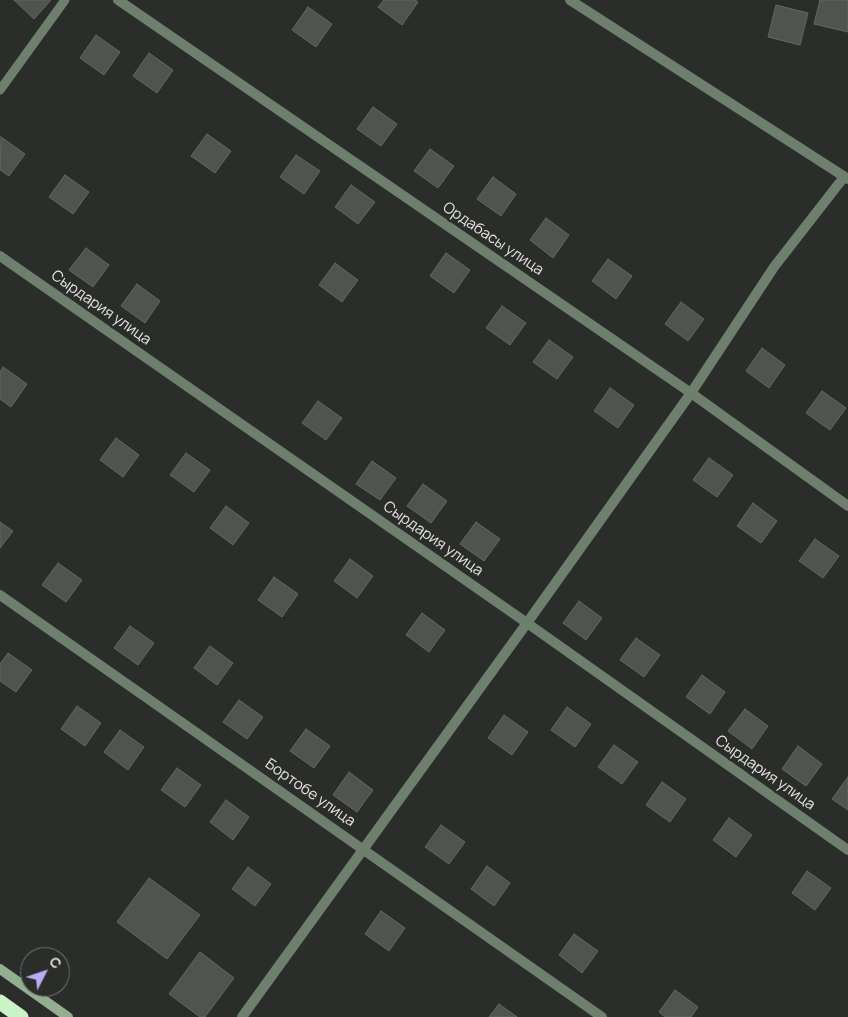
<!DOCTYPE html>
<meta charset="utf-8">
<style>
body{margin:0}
#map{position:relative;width:848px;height:1017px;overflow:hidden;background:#2b2d2b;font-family:Manrope,sans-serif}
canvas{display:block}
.north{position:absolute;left:20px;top:947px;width:50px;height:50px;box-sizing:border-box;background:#2b2d2b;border:1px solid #757674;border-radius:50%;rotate:49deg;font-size:14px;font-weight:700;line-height:20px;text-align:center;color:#e3e4e2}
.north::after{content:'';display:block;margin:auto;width:18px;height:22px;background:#b9abf7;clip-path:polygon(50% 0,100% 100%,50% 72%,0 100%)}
</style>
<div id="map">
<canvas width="848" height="1017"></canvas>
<div class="north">С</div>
</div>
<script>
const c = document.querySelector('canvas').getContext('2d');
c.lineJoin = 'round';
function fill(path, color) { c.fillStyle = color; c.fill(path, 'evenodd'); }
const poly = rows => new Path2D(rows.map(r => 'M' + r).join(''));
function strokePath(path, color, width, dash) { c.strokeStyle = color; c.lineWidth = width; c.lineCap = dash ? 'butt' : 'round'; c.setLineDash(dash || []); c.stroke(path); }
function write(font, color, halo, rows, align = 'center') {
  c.font = font + ' Manrope,sans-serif'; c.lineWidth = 5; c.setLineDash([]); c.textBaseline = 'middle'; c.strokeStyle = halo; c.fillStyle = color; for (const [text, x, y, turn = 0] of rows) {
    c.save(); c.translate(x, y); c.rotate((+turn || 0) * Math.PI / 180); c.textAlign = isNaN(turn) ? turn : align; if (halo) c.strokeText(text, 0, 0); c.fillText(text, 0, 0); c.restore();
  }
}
const building = poly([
 [14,0,51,0,34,19,14,0],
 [384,0,415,0,418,2,402,25,378,7,384,0],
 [820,0,848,0,848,32,814,24,820,0],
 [776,5,808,13,800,45,768,37,776,5],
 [308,7,332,24,316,47,292,30,308,7],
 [96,35,120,52,104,75,80,58,96,35],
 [149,53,173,70,157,93,133,76,149,53],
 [373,107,397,124,381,146,357,129,373,107],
 [207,134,231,151,215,173,191,156,207,134],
 [1,137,25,154,9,176,0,170,1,137],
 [430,149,454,166,438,188,414,171,430,149],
 [296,155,320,171,304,194,280,177,296,155],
 [65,175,89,192,73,214,49,197,65,175],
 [493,177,516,194,501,216,477,199,493,177],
 [351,185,375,202,358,224,335,207,351,185],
 [546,218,569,235,553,258,530,240,546,218],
 [86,248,109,265,93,287,69,270,86,248],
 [446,253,470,270,454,293,430,276,446,253],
 [608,259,632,276,616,299,592,281,608,259],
 [335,263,358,280,342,302,319,285,335,263],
 [137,284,160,301,145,323,121,306,137,284],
 [681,302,704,319,688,341,665,324,681,302],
 [502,306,526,323,510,345,486,328,502,306],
 [549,340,573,357,557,379,533,362,549,340],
 [762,348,785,365,769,388,746,371,762,348],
 [3,367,27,384,11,407,0,399,0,372,3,367],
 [610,388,634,405,618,428,594,411,610,388],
 [822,391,846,408,830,430,806,413,822,391],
 [318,401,342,418,326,440,302,423,318,401],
 [116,438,139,455,123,477,100,460,116,438],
 [186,453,210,470,194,492,170,475,186,453],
 [709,458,733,475,717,497,693,480,709,458],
 [372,461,396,478,380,500,356,484,372,461],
 [423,484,447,501,431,523,407,506,423,484],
 [753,503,777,521,761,543,737,526,753,503],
 [226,506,249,523,233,545,210,528,226,506],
 [0,522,13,531,0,548,0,522],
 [476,522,500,539,484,561,460,544,476,522],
 [815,539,839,556,823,578,799,561,815,539],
 [350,559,373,576,357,598,334,581,350,559],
 [58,563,82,580,66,602,42,585,58,563],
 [274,577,298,594,282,617,258,600,274,577],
 [579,601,602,618,586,640,563,623,579,601],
 [422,613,445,630,429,652,406,635,422,613],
 [130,626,154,643,138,665,114,648,130,626],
 [636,638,660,655,644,677,620,660,636,638],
 [210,646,233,663,217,685,194,668,210,646],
 [8,653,32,670,16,692,0,681,0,664,8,653],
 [702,675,725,692,710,714,686,697,702,675],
 [239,700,263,717,247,739,223,722,239,700],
 [77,706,101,723,85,746,61,729,77,706],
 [567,707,591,724,575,747,551,730,567,707],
 [745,709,768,726,752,749,728,731,745,709],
 [504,715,528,732,512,755,488,738,504,715],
 [306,729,330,746,314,768,290,751,306,729],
 [120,730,144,747,128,770,104,752,120,730],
 [614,745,638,762,622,784,598,767,614,745],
 [798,746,822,764,806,786,782,769,798,746],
 [177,768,201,785,185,807,161,790,177,768],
 [349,772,373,790,357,812,333,795,349,772],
 [848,777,848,810,832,799,848,777],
 [662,782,686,799,670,822,646,805,662,782],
 [226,800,249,817,233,840,210,822,226,800],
 [729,818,752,835,736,857,713,840,729,818],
 [441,825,465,842,449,864,425,847,441,825],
 [487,866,510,883,494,906,471,889,487,866],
 [248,867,271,884,255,906,232,889,248,867],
 [807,871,831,888,815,910,792,893,807,871],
 [149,878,200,915,167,959,117,922,149,878],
 [381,911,405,928,389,951,365,934,381,911],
 [574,934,598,951,582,973,559,955,574,934],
 [200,952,234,978,205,1017,200,1017,169,994,200,952],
 [675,990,698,1007,691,1017,665,1017,659,1012,675,990],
 [499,1004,517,1017,489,1017,499,1004]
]);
fill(building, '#515351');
strokePath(building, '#656765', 1);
strokePath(poly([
 [0,90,65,0]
]), '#6f7f6d', 9);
strokePath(poly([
 [118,0,691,393,848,506],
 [570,0,848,179],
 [0,256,527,623,848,850],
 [0,595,602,1017],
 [242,1017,527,623,691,393,774,267,844,177]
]), '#6f7f6d', 10);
strokePath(poly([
 [0,969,68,1017]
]), '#94ae91', 10);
strokePath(poly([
 [0,1002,21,1017]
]), '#caf3c6', 15);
write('15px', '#e3e4e2', '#2b2d2b', [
 ["Ордабасы улица",493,239,34],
 ["Сырдария улица",101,308,35],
 ["Сырдария улица",433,539,35],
 ["Сырдария улица",765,773,35],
 ["Бортобе улица",310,793,35]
]);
</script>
